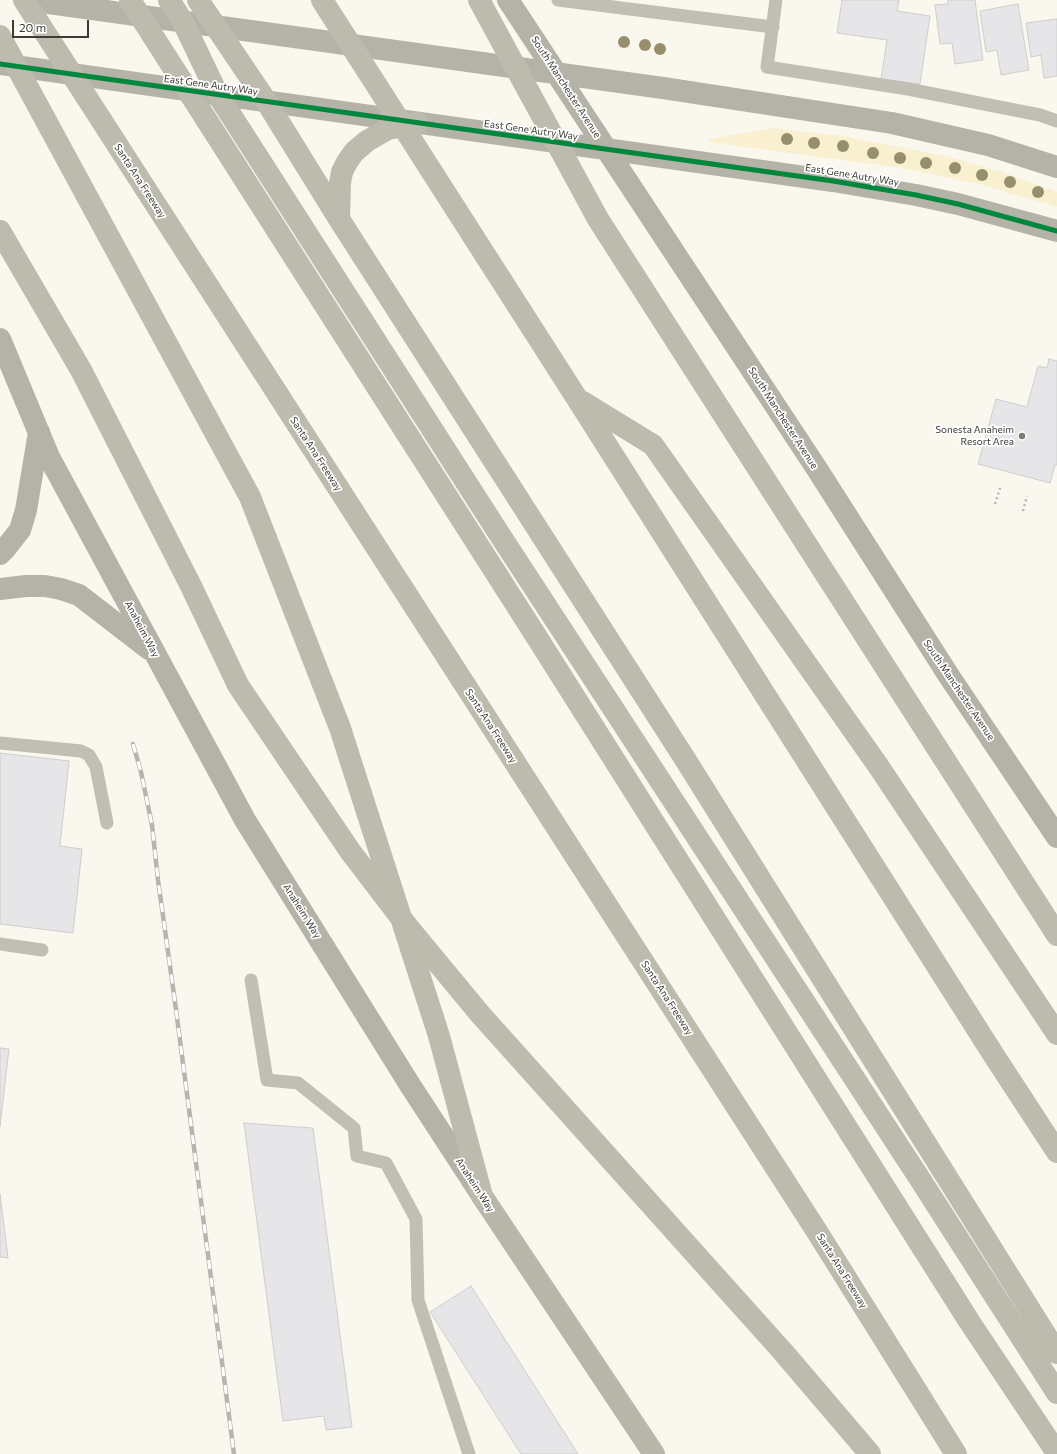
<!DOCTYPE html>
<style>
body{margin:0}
#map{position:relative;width:1057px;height:1454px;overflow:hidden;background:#f9f7ee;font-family:Commissioner,sans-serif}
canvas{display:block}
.scale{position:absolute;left:12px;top:20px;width:77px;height:18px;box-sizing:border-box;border:2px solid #3c3b35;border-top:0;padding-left:5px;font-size:12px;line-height:14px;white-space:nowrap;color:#3c3b35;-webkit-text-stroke:3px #fff;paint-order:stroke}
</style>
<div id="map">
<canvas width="1057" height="1454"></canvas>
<div class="scale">20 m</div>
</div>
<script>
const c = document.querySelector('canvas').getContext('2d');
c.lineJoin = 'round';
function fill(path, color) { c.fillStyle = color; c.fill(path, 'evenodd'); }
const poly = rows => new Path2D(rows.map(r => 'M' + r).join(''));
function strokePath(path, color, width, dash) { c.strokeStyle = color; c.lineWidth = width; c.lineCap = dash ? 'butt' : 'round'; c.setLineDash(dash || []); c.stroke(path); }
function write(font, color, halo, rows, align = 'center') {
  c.font = font + ' Commissioner,sans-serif'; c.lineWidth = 3.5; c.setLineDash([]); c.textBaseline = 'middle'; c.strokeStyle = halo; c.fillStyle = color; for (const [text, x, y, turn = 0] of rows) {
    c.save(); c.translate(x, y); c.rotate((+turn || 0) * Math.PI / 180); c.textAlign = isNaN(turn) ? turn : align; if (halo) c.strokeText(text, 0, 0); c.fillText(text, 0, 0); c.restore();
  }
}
fill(poly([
 [775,128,842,136,946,156,1002,172,1057,192,1057,207,979,184,895,167,708,142,710,139]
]), '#f8f0d0');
const building = poly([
 [842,0,899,0,897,11,930,16,920,84,881,79,887,40,837,33,842,0],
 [948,0,975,0,983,60,955,64,952,43,940,44,935,5,948,4,948,0],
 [1018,4,1029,70,1001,75,997,50,986,52,980,11,1018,4],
 [1057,19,1057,76,1044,78,1041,55,1031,57,1026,23,1057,19],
 [1049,359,1057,361,1057,465,1055,465,1050,483,978,464,996,399,1027,407,1038,366,1047,368,1049,359],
 [0,753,69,761,60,846,82,849,73,933,0,924,0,753],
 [0,1048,9,1049,0,1127,0,1048],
 [244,1123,313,1128,352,1427,326,1430,324,1416,283,1421,244,1123],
 [0,1194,8,1258,0,1257,0,1194],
 [471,1286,578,1454,521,1454,430,1312,471,1286]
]);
fill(building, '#e6e5e7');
strokePath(building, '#cfcecc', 1);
strokePath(poly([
 [995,504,1000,488],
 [1023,511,1027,496]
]), '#b6b4ac', 2.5, [2, 3]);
strokePath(poly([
 [558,0,773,27],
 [776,0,767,67,908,89,1040,115,1057,121],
 [0,743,81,751,89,755,96,767,107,823],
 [0,944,42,950],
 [251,980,267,1080,298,1083,354,1128,357,1156,386,1163,416,1219,418,1300,469,1454]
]), '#c1beb4', 13);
strokePath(poly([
 [27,0,663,88,892,123,988,145,1057,167],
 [508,0,817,469,949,676,1057,837],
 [0,64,833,181,916,195,958,204,1057,231],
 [0,339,49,457,245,820,410,1085,479,1191],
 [0,554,5,549,20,530,26,510,39,432],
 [0,589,26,586,45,586,61,589,79,595,149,649]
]), '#b5b3a7', 22);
strokePath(poly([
 [482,1196,654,1454]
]), '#b8b6a9', 22);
strokePath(poly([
 [24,0,816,1230,956,1454],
 [130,0,531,628,969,1321,1057,1453],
 [169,0,183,22,218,95,236,123,498,532,918,1176,1057,1393],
 [198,0,266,101,339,219,685,759,1057,1353],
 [322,0,578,400,993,1054,1057,1152],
 [479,0,598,219,1057,935],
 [0,36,250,497,340,728,439,1036,482,1196],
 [339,219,340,183,342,172,347,162,354,152,367,141,388,129,417,123],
 [0,231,81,370,191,586,238,685,350,851,408,927,480,1014,784,1353,870,1454],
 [583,402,653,445,879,767,1057,1034]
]), '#bdbbad', 22);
const rail = poly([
 [133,744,141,772,152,825,158,880,175,1002,234,1454]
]);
strokePath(rail, '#b6b4ad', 4.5);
strokePath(rail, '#fff', 3, [9]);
strokePath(poly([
 [0,64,833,181,916,195,958,204,1057,231]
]), '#00873e', 5);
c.fillStyle = '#978f6c';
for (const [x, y] of [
 [624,42],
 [645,45],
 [660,49],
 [787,139],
 [814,143],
 [843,146],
 [873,153],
 [900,158],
 [926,163],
 [955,168],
 [982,175],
 [1010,182],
 [1038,192]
]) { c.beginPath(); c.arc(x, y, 6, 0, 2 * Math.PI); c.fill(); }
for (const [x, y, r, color] of [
 [1022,436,4,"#7e7d76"]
]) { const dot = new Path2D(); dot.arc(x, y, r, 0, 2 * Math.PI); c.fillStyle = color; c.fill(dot); strokePath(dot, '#fff', 1.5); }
write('10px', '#3c3b35', '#fff', [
 ["East Gene Autry Way",211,85,8],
 ["South Manchester Avenue",566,87,57],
 ["East Gene Autry Way",531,130,8],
 ["East Gene Autry Way",852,175,9],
 ["Santa Ana Freeway",140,181,57],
 ["South Manchester Avenue",783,418,57],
 ["Santa Ana Freeway",316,454,57],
 ["Anaheim Way",142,629,62],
 ["South Manchester Avenue",959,690,56],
 ["Santa Ana Freeway",491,726,57],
 ["Anaheim Way",302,911,58],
 ["Santa Ana Freeway",667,998,57],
 ["Anaheim Way",475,1185,57],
 ["Santa Ana Freeway",842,1271,58]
]);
write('10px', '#3c3b35', '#fff', [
 ["Sonesta Anaheim",1014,430],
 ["Resort Area",1014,442]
], 'right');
</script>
